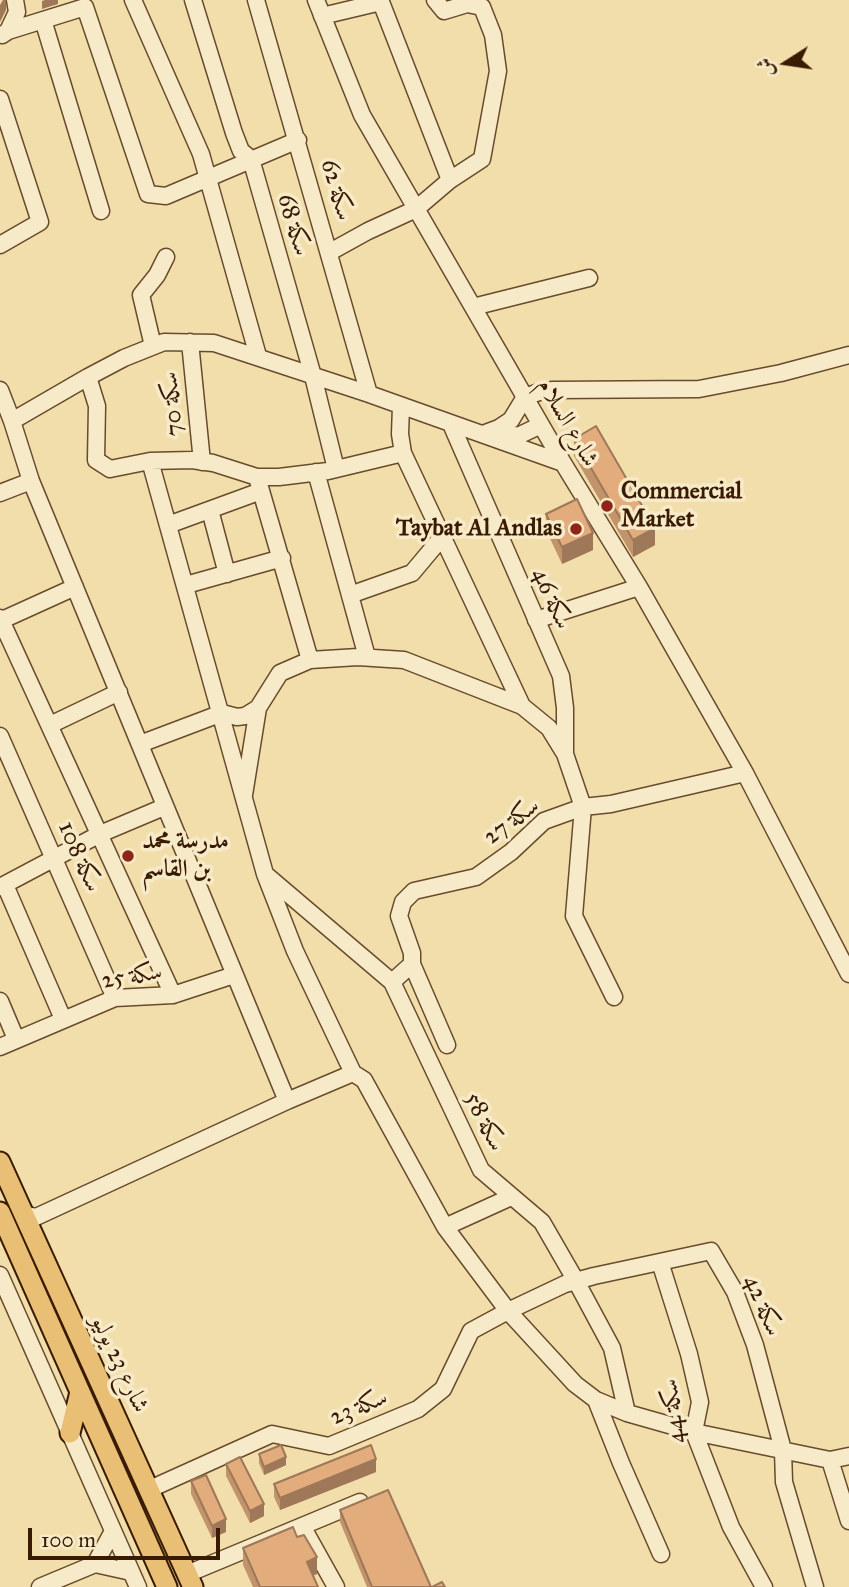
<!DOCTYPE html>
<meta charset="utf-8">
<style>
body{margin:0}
#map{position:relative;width:849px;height:1587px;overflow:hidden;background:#f2deab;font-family:"IM FELL Great Primer",Amiri,serif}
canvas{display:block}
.north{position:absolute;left:751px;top:28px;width:70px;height:70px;-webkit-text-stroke:5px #f7eac8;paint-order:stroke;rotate:258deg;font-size:19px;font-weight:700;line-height:28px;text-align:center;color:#391a02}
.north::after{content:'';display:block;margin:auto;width:24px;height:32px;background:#391a02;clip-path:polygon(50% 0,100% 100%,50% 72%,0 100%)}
.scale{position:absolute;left:28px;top:1528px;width:192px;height:32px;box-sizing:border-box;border:4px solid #391a02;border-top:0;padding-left:9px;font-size:21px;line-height:24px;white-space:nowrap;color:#391a02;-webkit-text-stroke:5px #f7eac8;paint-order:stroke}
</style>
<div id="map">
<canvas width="849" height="1587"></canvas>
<div class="north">ش</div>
<div class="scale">100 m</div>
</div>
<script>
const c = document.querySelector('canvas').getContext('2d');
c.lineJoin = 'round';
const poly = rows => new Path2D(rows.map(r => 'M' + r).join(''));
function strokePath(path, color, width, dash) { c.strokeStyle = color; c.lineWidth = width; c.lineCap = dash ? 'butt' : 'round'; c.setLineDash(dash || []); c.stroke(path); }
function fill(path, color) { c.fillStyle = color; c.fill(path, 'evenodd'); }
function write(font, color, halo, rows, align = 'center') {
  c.font = font + ' "IM FELL Great Primer",Amiri,serif'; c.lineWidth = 7; c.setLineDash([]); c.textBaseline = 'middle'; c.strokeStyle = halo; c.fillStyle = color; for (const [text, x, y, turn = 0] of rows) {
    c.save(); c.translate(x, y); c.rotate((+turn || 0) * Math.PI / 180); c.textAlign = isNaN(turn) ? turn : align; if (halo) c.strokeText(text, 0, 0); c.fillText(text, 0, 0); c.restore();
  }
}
const minor = poly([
 [133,0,201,154,258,356],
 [193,0,234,133,241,151,251,159,313,376,336,469],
 [256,0,369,394],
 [316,0,362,115,563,463,639,587,745,773,849,974],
 [322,16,381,2,450,180],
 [43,20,101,211],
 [8,31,85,7,148,194,166,196,298,140],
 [2,35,8,31,17,12,15,0],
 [0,99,40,222,0,245],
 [330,252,368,231,416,209,450,180,482,159,498,71,493,35,482,7,467,4,444,11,435,0],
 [473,307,589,278],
 [190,342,202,462],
 [153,346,141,295,157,275,166,257],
 [88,377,97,406,96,460,110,469,150,461,192,460,213,463,257,477,279,477,328,471,403,453],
 [0,390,12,421,31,481,287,1101],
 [401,406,400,434,403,453,522,706],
 [12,421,88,377,124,358,164,342,214,343,369,394,563,463],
 [451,424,561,676,565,708,565,754],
 [483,434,499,428,511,420,525,397,539,392,553,390,699,389,781,373,849,355],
 [499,436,520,435,541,425],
 [150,461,265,874,295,951,353,1073],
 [316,472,367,657],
 [257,477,310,660],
 [0,493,31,481],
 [210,510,227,574],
 [168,525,261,491],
 [186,585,282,558],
 [350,595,412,573,443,536],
 [0,618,173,995],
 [536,620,639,587],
 [0,621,75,587],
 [50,725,119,692],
 [0,736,115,998],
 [140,744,222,713,237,717,245,716,258,708],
 [244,795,258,708,280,673,310,660,358,657,404,660,522,706,549,728,565,754,583,807,574,916,614,997],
 [265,874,392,982,481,1170,542,1222,576,1281,612,1348,627,1413],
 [5,885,63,1019],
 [0,887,100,834,164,807],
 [412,964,447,1045],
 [392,982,412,964,412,953,399,916,403,902,414,891,476,877,511,852,544,821,583,807,611,804,745,773],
 [0,1001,16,1039],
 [0,1047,115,998,173,995,234,975],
 [23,1214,36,1217,287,1101,353,1073,364,1080,445,1227,508,1311,575,1384,596,1400,627,1413,694,1432,830,1460,849,1456],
 [445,1227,511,1197],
 [660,1262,689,1354,700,1402,694,1432,731,1527,764,1587],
 [0,1275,138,1587],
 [596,1400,621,1463,661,1554],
 [830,1460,849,1521],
 [150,1489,272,1434,329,1446,418,1409,443,1389,471,1331,508,1311,565,1284,594,1276,711,1251,735,1292,755,1345,783,1450,784,1482,815,1587],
 [302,1526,336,1587],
 [95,1564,113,1531],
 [187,1574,360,1502],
 [40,1587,95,1564,131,1572]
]);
const major = poly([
 [0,1162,193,1587],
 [0,1212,167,1587],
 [70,1433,80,1392]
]);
strokePath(minor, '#674b2c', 19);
strokePath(major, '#391a02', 23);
strokePath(minor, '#f7eac8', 16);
strokePath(major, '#e9bf76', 19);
fill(poly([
 [574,439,655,545,633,557,574,456],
 [546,514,593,550,562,564,546,530],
 [259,1454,286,1465,264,1475,259,1463],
 [226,1464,264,1516,250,1523,226,1476],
 [376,1472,280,1510,274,1497,274,1484],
 [191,1481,226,1532,212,1538,191,1494],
 [340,1510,431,1587,367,1587,340,1522],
 [243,1548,317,1574,313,1575,318,1587,253,1587,243,1565]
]), '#c2946c');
fill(poly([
 [3,0,6,0,6,10,0,22,0,5],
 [45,0,58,0,58,4,42,9,42,1],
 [655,528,655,545,633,557,633,540],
 [593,533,593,550,562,564,562,547],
 [286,1457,286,1465,264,1475,264,1467],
 [376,1459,376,1472,280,1510,280,1498],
 [264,1504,264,1516,250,1523,250,1511],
 [226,1519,226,1532,212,1538,212,1526],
 [317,1557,317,1574,307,1578,307,1562]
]), '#9e7858');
const building = poly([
 [596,426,655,528,633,540,574,439,596,426],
 [577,499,593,533,562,547,546,514,577,499],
 [281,1445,286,1457,264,1467,259,1454,281,1445],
 [371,1445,376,1459,280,1498,274,1484,371,1445],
 [240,1457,264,1504,250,1511,226,1464,240,1457],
 [206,1475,226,1519,212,1526,191,1481,206,1475],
 [388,1490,431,1587,372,1587,340,1510,388,1490],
 [293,1527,297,1537,304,1535,317,1557,307,1562,318,1587,260,1587,243,1548,293,1527],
 [442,1582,445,1587,432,1587,442,1582]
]);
fill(building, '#e2ac7d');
strokePath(building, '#9e7858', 2);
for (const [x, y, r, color] of [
 [607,506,7,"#8f2418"],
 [576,529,7,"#8f2418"],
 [128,856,7,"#8f2418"]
]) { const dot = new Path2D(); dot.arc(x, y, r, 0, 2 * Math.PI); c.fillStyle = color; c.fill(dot); strokePath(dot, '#f7eac8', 2.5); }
write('24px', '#391a02', '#f7eac8', [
 ["سكة 62",336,190,74],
 ["سكة 68",293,225,74],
 ["سكة 70",173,404,-95],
 ["شارع السلام",567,423,60],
 ["سكة 46",551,599,66],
 ["سكة 27",512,822,-36],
 ["سكة 108",79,857,66],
 ["سكة 25",132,977,-9],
 ["سكة 58",484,1122,64],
 ["سكة 42",762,1306,67],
 ["شارع 23 يوليو",119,1364,65],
 ["سكة 23",359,1408,-22],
 ["سكة 44",674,1411,-97]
]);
write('bold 24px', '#391a02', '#f7eac8', [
 ["Commercial",621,492],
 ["Market",621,520],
 ["Taybat Al Andlas",562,529,"right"],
 ["مدرسة محمد",142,842],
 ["بن القاسم",142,870]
], 'left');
</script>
